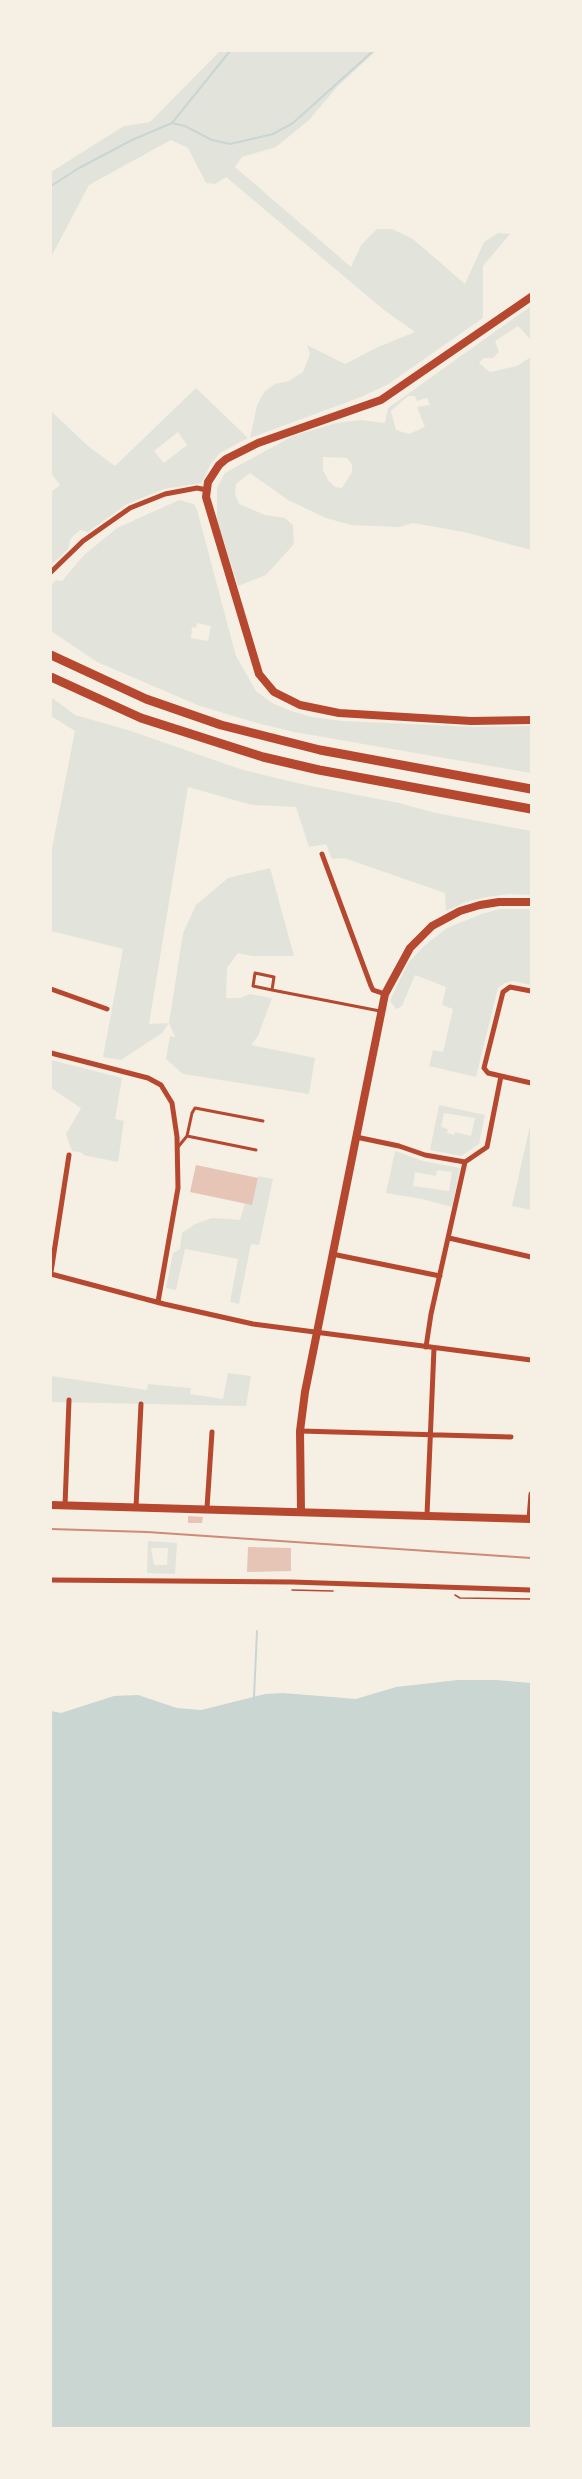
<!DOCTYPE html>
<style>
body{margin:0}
#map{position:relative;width:582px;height:2479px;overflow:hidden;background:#f6efe4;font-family:Arial,sans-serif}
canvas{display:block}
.frame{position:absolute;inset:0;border:52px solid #f6efe4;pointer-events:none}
</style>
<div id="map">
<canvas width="582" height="2479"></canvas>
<div class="frame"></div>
</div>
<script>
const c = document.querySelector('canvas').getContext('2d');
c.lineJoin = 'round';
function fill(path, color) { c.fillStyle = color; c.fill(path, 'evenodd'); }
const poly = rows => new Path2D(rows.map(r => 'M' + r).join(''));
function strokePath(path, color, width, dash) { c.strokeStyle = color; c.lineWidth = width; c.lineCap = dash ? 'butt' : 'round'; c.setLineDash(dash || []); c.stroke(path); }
fill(poly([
 [220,51,376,51,337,87,309,120,276,147,242,157,235,167,351,267,361,245,377,229,392,229,413,239,465,284,484,242,498,233,510,234,483,266,483,318,387,385,361,397,250,438,257,405,265,391,275,384,289,381,303,372,310,354,307,345,345,364,378,347,415,332,384,310,226,177,215,184,206,183,188,148,171,140,89,185,51,257,51,172,124,126,150,122],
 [531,306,531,340,518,326,495,341,499,352,493,358,484,358,479,363,490,372,517,366,531,357,531,550,464,532,413,523,399,527,351,525,326,518,288,500,250,473,236,484,235,494,239,504,265,515,285,518,293,525,294,544,266,575,238,586,217,521,217,488,225,473,293,436,336,423,361,420,385,423,388,408],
 [408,396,415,396,417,401,427,398,430,405,417,407,425,427,409,434,396,430,391,411],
 [323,457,347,458,352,465,352,472,342,488,335,487,328,480,323,470],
 [196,388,248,438,220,453,210,465,202,483,164,489,127,504,88,532,80,530,71,538,68,549,51,565,51,492,60,485,51,473,51,411,88,446,115,466],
 [178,432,187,445,164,463,154,451],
 [179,500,194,504,197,510,236,656,256,691,272,703,291,711,312,717,342,721,477,727,531,726,531,773,294,732,257,723,200,706,97,662,51,631,51,585,56,580,62,581,84,555,117,528],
 [197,623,211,626,208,641,191,638,192,627,196,628],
 [51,697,75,715,131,731,243,770,306,785,399,803,436,813,531,831,531,895,509,894,487,897,466,902,446,911,445,893,344,858,332,859,326,844,309,847,296,807,252,805,188,787,149,1024,169,1023,183,933,196,905,228,878,270,868,294,956,252,956,238,953,227,968,226,998,240,998,250,994,272,998,258,1036,251,1045,315,1058,309,1094,183,1074,166,1059,170,1036,175,1037,169,1023,162,1033,121,1060,103,1057,123,949,51,931,51,853,75,731,51,716],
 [500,909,531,909,531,985,513,981,505,983,498,988,476,1077,429,1066,433,1050,443,1052,453,1009,442,1005,446,987,415,975,402,1006,396,1009,390,1001,398,983,409,962,424,946,447,928,482,914],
 [51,1060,122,1078,115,1119,124,1121,118,1162,83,1155,83,1153,72,1151,66,1134,81,1108,51,1088],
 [439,1105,485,1115,479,1144,461,1156,430,1150],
 [444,1113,475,1118,471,1136,455,1132,454,1135,447,1133,448,1129,441,1127],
 [531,1121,531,1210,512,1206],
 [395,1151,423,1161,460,1168,452,1207,422,1199,386,1193],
 [437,1170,452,1172,449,1191,413,1186,415,1172,436,1176],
 [258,1176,273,1179,259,1245,251,1244,239,1304,230,1302,238,1259,185,1249,176,1290,166,1288,173,1253,180,1249,182,1233,195,1224,212,1218,240,1220,245,1203,252,1204],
 [228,1373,251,1376,246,1406,51,1402,51,1376,147,1390,148,1384,191,1388,190,1394,223,1399],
 [148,1541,177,1543,175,1574,147,1573],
 [151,1548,168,1548,167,1565,154,1565]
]), '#e2e4dc');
fill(poly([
 [458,1680,496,1680,531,1683,531,2428,51,2428,51,1711,61,1713,114,1696,138,1695,177,1708,201,1710,265,1694,283,1693,356,1699,396,1687]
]), '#c9d6d2');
strokePath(poly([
 [172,123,185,126,212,140,230,144,273,134,293,123,373,51],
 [51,186,79,168,132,140,172,123,230,51],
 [254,1697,257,1631]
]), '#c9d6d2', 2);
fill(poly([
 [196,1165,258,1178,252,1205,190,1192],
 [188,1516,203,1517,202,1523,188,1523],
 [248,1547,291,1548,291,1571,247,1572]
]), '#e6c5b7');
strokePath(poly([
 [292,1590,333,1591],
 [455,1595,460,1598,531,1599]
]), '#b5482f', 1.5);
strokePath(poly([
 [272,990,274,977,255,973,253,986,272,990,380,1011],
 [187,1136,192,1113,195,1108,263,1121],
 [178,1147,187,1136,256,1150]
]), '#b5482f', 3);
strokePath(poly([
 [51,572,83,541,130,508,165,494,197,488,207,490],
 [322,854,371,986,373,990,385,994],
 [51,989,107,1009],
 [531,991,510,987,503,992,484,1068,488,1073,531,1083],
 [51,1053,148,1078,161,1085,172,1103,177,1137,178,1188,158,1302],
 [356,1137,399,1146,425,1155,465,1162],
 [465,1162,487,1147,501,1076],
 [449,1238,531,1257],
 [332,1254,440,1276],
 [51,1272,69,1155],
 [51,1274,164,1304,253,1324,531,1360],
 [426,1347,431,1314,465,1162],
 [300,1431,511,1437],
 [65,1506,69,1400],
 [136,1507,141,1404],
 [207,1508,212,1432],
 [427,1515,434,1348],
 [529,1519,531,1494],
 [51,1580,292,1582,531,1590]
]), '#b5482f', 5);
strokePath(poly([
 [531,297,381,400,258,443,226,459,219,465,208,482,206,497,259,674,274,692,300,705,339,713,471,721,531,720],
 [301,1511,300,1431,305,1392,385,994,410,948,432,926,460,911,480,905,499,902,531,902]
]), '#b5482f', 8);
strokePath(poly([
 [51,1505,531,1519]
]), '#b5482f', 8);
strokePath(poly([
 [51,655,146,699,221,725,320,750,531,789],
 [51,677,141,718,263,757,319,770,531,809]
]), '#b5482f', 9);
strokePath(poly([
 [51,1529,147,1532,531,1558]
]), '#cf8b77', 2);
</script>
